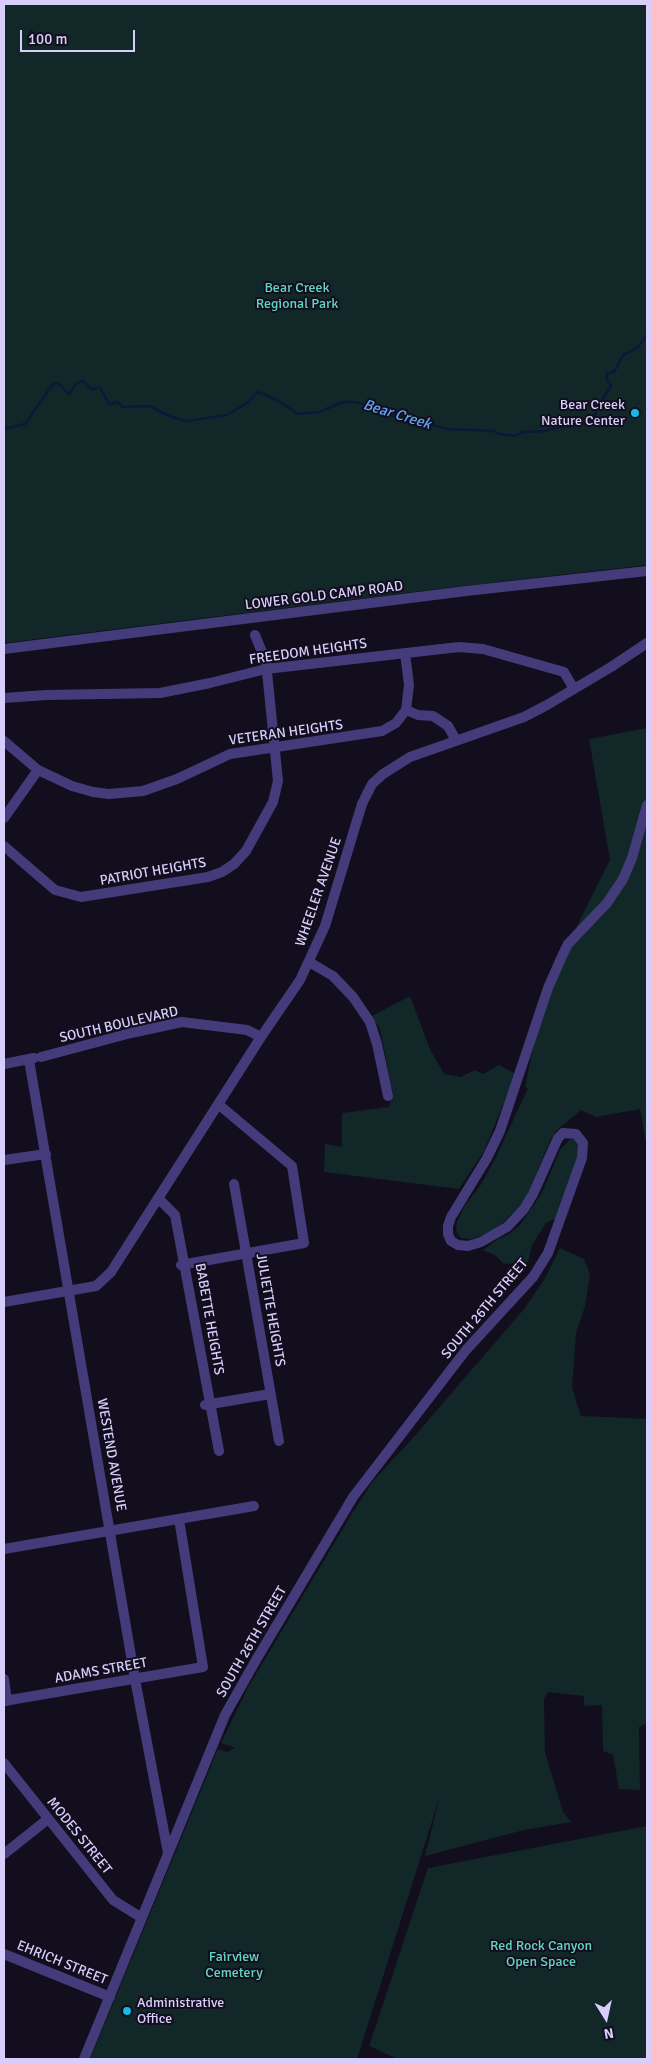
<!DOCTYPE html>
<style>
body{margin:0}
#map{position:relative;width:651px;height:2063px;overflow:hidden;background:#120e1e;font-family:Signika,sans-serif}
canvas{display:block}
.frame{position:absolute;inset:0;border:5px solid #d8cefc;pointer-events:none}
.north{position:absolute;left:581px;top:1993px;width:50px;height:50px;-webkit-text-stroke:4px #120e1e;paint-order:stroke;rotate:170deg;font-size:14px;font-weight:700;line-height:20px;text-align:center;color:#d8cefc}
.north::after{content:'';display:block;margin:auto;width:18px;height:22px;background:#d8cefc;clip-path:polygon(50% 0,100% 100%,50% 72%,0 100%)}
.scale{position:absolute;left:20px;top:30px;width:115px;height:22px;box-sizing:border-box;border:2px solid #d8cefc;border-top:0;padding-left:6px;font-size:15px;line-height:18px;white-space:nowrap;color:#d8cefc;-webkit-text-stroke:4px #120e1e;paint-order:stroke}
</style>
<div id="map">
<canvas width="651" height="2063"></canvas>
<div class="frame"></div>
<div class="north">N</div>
<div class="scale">100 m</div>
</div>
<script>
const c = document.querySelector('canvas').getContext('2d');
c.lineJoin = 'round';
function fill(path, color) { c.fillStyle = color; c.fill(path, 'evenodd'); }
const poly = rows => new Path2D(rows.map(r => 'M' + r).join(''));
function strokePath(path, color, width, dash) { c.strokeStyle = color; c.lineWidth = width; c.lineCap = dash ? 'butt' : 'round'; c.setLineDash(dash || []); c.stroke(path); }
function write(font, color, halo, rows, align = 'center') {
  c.font = font + ' Signika,sans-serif'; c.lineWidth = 4; c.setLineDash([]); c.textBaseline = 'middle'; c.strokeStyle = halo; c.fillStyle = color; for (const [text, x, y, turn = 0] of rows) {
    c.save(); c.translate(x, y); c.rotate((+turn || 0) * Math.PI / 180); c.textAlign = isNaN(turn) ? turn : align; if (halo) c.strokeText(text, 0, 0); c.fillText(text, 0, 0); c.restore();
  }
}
fill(poly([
 [4,4,647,4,647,565,445,588,4,643],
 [647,728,647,1148,640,1109,596,1117,581,1110,556,1131,550,1141,525,1201,498,1227,484,1235,471,1239,461,1238,456,1231,457,1222,465,1205,480,1186,495,1159,528,1088,525,1087,540,1014,568,944,610,860,589,739],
 [410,996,430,1049,444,1074,461,1077,475,1070,483,1074,499,1065,516,1074,484,1151,459,1189,324,1172,325,1144,342,1147,342,1113,389,1107,393,1095,380,1029,372,1016],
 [574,1139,579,1142,578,1155,557,1218,546,1223,532,1245,528,1262,504,1264,495,1255,483,1250,498,1239,509,1234,520,1225,542,1193,560,1150,569,1140],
 [560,1248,584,1259,590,1274,585,1306,576,1333,572,1388,581,1416,647,1419,647,1723,639,1727,640,1790,619,1789,613,1755,603,1751,602,1705,584,1706,584,1696,548,1692,544,1699,545,1752,563,1812,571,1822,524,1830,425,1856,440,1796,357,2059,90,2059,218,1749,227,1752,235,1748,221,1743,247,1689,353,1512,373,1481,412,1439,524,1309,544,1280],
 [647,1826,647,2059,398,2059,369,2046,428,1868]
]), '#112728');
strokePath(poly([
 [4,429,25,424,53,384,58,383,69,394,76,384,83,381,91,389,100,388,109,404,118,402,122,407,149,406,172,417,187,421,227,415,247,403,258,392,279,401,298,414,319,412,343,402,354,402,374,406,398,418,449,429,494,431,500,434,515,436,523,432,544,431,563,426,571,426,594,417,598,407,611,386,607,380,607,373,614,372,623,355,637,348,647,335]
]), '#0c1839', 2.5);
strokePath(poly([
 [4,649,466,591,647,571],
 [4,698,46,695,160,693,210,683,266,669,459,647,483,649,564,672,574,689],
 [406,710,418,715,433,716,448,726,456,740],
 [4,741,38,770,72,786,93,792,109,794,143,791,177,779,230,754,382,731,396,723,406,710,409,685,405,653],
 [4,818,38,770],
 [4,846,55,890,81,897,208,877,222,872,234,864,246,851,273,802,278,781,266,662,255,635],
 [309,962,333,976,353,997,370,1022,377,1044,388,1096],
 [41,1057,131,1033,182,1022,247,1030,261,1037],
 [29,1060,135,1679,168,1853],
 [4,1064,34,1058],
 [4,1160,46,1154],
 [234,1184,279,1441],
 [158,1198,175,1215,219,1451],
 [181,1265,304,1243,292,1166,218,1104],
 [4,1302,96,1286,111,1272,261,1037,300,980,325,926,362,804,372,784,383,774,410,757,524,717,547,705,611,667,647,643],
 [205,1405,270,1394],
 [4,1549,254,1506],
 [4,1679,7,1701],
 [4,1701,203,1667,179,1519],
 [4,1763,113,1900,142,1918],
 [4,1854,48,1819],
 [4,1954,110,1997],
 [84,2059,225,1715,256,1660,353,1497,466,1350,533,1277,548,1253,582,1158,583,1143,576,1134,563,1133,558,1138,533,1194,524,1209,507,1227,481,1242,468,1246,458,1245,451,1241,448,1234,448,1226,451,1217,487,1158,500,1131,548,988,563,954,568,944,607,903,623,879,632,858,647,805]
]), '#443c7a', 10);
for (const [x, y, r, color] of [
 [635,413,5,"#10bde6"],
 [127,2011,5,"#10bde6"]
]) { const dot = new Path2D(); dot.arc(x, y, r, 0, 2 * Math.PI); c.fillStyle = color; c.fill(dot); strokePath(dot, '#120e1e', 2); }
write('14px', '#60d6c3', '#120e1e', [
 ["Bear Creek",297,288],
 ["Regional Park",297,304],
 ["Red Rock Canyon",541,1946],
 ["Open Space",541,1962],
 ["Fairview",234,1957],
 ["Cemetery",234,1973]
]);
write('14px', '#d8cefc', '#120e1e', [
 ["Bear Creek",625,405],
 ["Nature Center",625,421],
 ["Administrative",137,2003,"left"],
 ["Office",137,2019,"left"]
], 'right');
write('14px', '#d8cefc', '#120e1e', [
 ["LOWER GOLD CAMP ROAD",324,596,-7],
 ["FREEDOM HEIGHTS",308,652,-8],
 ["VETERAN HEIGHTS",286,733,-8],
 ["PATRIOT HEIGHTS",153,872,-10],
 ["WHEELER AVENUE",319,892,-71],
 ["SOUTH BOULEVARD",119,1025,-13],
 ["SOUTH 26TH STREET",485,1309,-50],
 ["JULIETTE HEIGHTS",270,1310,80],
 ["BABETTE HEIGHTS",209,1319,80],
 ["WESTEND AVENUE",111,1455,80],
 ["SOUTH 26TH STREET",252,1642,-60],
 ["ADAMS STREET",101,1671,-10],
 ["MODES STREET",79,1836,51],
 ["EHRICH STREET",62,1963,22]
]);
write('italic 15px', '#64a4f4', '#120e1e', [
 ["Bear Creek",397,415,17]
]);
</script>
